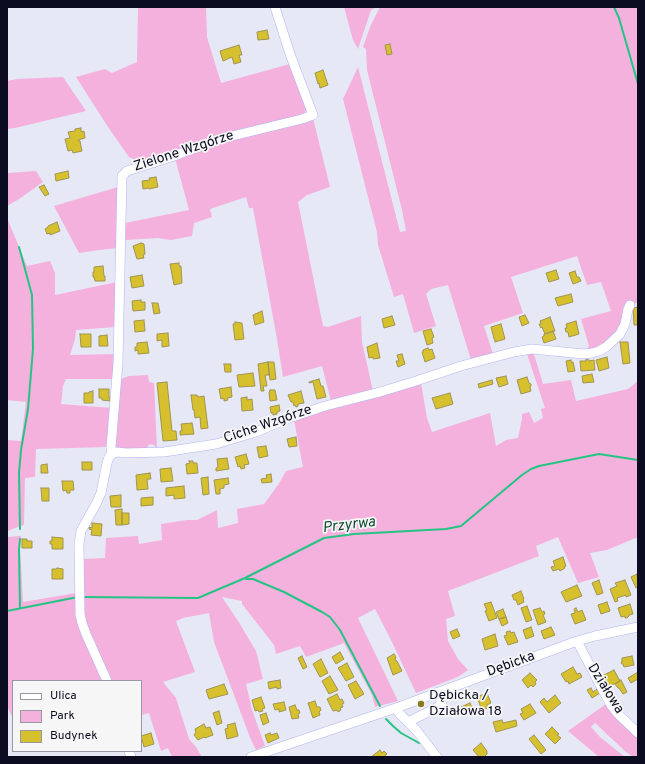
<!DOCTYPE html>
<meta charset="utf-8">
<style>
body{margin:0}
#map{position:relative;width:645px;height:764px;overflow:hidden;background:#e7e8f5;font-family:Overpass,sans-serif}
canvas{display:block}
.frame{position:absolute;inset:0;border:8px solid #0b0c21;pointer-events:none}
.legend{position:absolute;left:12px;top:680px;width:130px;height:72px;box-sizing:border-box;background:#f6f6f6;border:1px solid #9898a1;margin:0;padding:5px 7px;list-style:none;font-size:12px;color:#0b0c21}
.legend li{display:flex;align-items:center;gap:8px;height:20px}
.legend b{width:20px;border:1px solid #9898a1}
</style>
<div id="map">
<canvas width="645" height="764"></canvas>
<div class="frame"></div>
<ul class="legend">
<li><b style="height:5px;background:#fff"></b>Ulica</li>
<li><b style="height:11px;background:#f4b1dd"></b>Park</li>
<li><b style="height:11px;background:#d6c02d"></b>Budynek</li>
</ul>
</div>
<script>
const c = document.querySelector('canvas').getContext('2d');
c.lineJoin = 'round';
function fill(path, color) { c.fillStyle = color; c.fill(path, 'evenodd'); }
const poly = rows => new Path2D(rows.map(r => 'M' + r).join(''));
function strokePath(path, color, width, dash) { c.strokeStyle = color; c.lineWidth = width; c.lineCap = dash ? 'butt' : 'round'; c.setLineDash(dash || []); c.stroke(path); }
function write(font, color, halo, rows, align = 'center') {
  c.font = font + ' Overpass,sans-serif'; c.lineWidth = 3.5; c.setLineDash([]); c.textBaseline = 'middle'; c.strokeStyle = halo; c.fillStyle = color; for (const [text, x, y, turn = 0] of rows) {
    c.save(); c.translate(x, y); c.rotate((+turn || 0) * Math.PI / 180); c.textAlign = isNaN(turn) ? turn : align; if (halo) c.strokeText(text, 0, 0); c.fillText(text, 0, 0); c.restore();
  }
}
fill(poly([
 [138,7,206,7,207,37,221,83,290,64,307,108,304,114,140,162,129,157,108,127,76,77,105,69,112,73,137,62],
 [344,7,377,7,371,10,358,49,353,40],
 [380,7,638,7,638,302,633,305,631,300,625,310,620,329,596,351,587,349,589,346,581,319,611,311,601,282,587,285,577,256,511,277,523,313,484,326,493,354,471,360,448,285,431,289,426,294,436,326,414,333,403,294,394,297,378,245,377,232,343,99,358,67,400,232,406,231,402,210,367,70,366,49,363,47,370,27],
 [63,77,86,111,15,128,7,129,7,81,17,79],
 [313,118,330,187,307,195,298,202,323,326,328,327,361,316,362,342,373,391,331,401,322,366,283,377,277,339,253,208,249,208,246,197,210,209,212,217,194,223,192,236,171,240,158,238,125,240,125,223,189,210,175,158,230,139],
 [7,169,8,173,36,171,43,182,19,199,7,206],
 [118,187,118,248,99,250,79,253,54,206],
 [7,218,27,266,50,261,55,273,55,295,117,282,115,327,76,330,75,339,70,355,115,354,114,379,66,379,63,386,61,404,112,408,107,447,36,449,35,477,25,478,24,525,7,531,7,440,21,441,26,402,7,400],
 [527,354,534,354,543,384,571,380,576,401,628,389,638,381,638,537,607,550,590,553,599,577,578,583,558,537,536,546,539,556,448,591,455,616,446,619,448,641,458,659,468,670,458,677,416,693,391,640,375,609,358,618,398,701,375,707,372,695,344,643,306,657,300,646,276,654,274,645,242,604,242,601,222,597,240,624,256,651,263,679,246,684,252,710,265,746,256,750,251,740,214,642,209,613,183,618,176,621,195,672,163,682,176,698,189,739,196,747,202,757,172,757,168,748,161,751,149,713,141,715,141,681,111,681,84,618,83,559,105,558,106,538,138,536,139,544,162,540,161,524,187,520,197,520,217,510,218,528,238,523,237,509,264,504,278,485,286,471,303,467,294,420,421,383,427,418,432,432,490,413,496,446,506,440,518,438,522,419,522,414,529,412,534,423,543,418,541,409,545,408],
 [148,375,149,382,154,383,157,449,154,445,149,444,147,449,117,448,114,445,121,379,129,376],
 [21,536,20,548,23,602,76,593,103,681,13,681,13,719,7,706,7,537],
 [606,704,631,732,638,738,638,757,633,757,626,752,595,723,591,727,600,737,625,757,599,757,568,731]
]), '#f4b1dd');
strokePath(poly([
 [614,7,619,18,638,84],
 [19,247,32,295,33,349,28,409,21,450,19,473,20,529],
 [246,579,253,579,284,592,322,612,330,617,340,630,380,706],
 [82,597,198,598,245,578,324,538,354,534,446,529,461,526,522,475,531,469,539,466,599,454,638,460],
 [20,608,19,550,20,539],
 [7,611,78,597],
 [386,719,393,726,401,733,419,743]
]), '#26c484', 2);
const building = poly([
 [267,30,269,39,258,40,257,32,267,30],
 [390,44,392,54,387,55,385,45,390,44],
 [239,45,242,55,239,55,241,62,234,64,232,57,223,61,220,51,239,45],
 [323,70,328,85,320,88,319,83,318,84,315,73,323,70],
 [81,128,81,132,84,131,85,138,78,140,79,141,80,141,82,151,73,153,72,150,68,151,65,139,70,138,68,132,75,131,75,129,81,128],
 [68,171,69,178,56,181,55,174,68,171],
 [156,177,158,187,149,189,149,188,143,189,142,181,150,180,149,178,156,177],
 [44,185,49,194,45,196,39,187,44,185],
 [57,222,60,231,50,235,50,233,47,234,45,229,48,227,48,226,57,222],
 [141,243,144,244,145,254,143,255,144,258,137,259,133,246,141,243],
 [179,263,179,266,181,266,182,283,174,285,170,264,179,263],
 [103,266,104,276,105,276,105,281,95,281,94,277,93,277,93,272,94,272,94,267,103,266],
 [556,270,559,279,549,282,546,273,556,270],
 [575,271,577,277,579,277,581,281,573,284,569,273,575,271],
 [142,275,144,286,132,288,130,277,142,275],
 [571,294,573,302,558,306,555,298,571,294],
 [141,300,141,302,145,302,145,310,133,311,132,301,141,300],
 [152,303,158,303,160,313,154,314,152,303],
 [638,307,638,325,634,325,633,308,638,307],
 [262,311,264,322,255,325,253,315,262,311],
 [525,315,529,323,522,326,519,317,525,315],
 [392,316,395,325,384,328,382,319,392,316],
 [550,317,555,331,545,334,542,327,541,328,539,324,541,324,540,321,550,317],
 [144,320,145,331,135,332,134,321,144,320],
 [576,321,579,334,569,337,568,332,566,332,565,328,567,328,566,324,576,321],
 [235,322,242,323,244,339,235,340,233,324,235,324,235,322],
 [501,324,505,339,495,342,491,327,501,324],
 [431,329,434,337,432,338,433,343,427,345,423,331,431,329],
 [553,331,556,339,544,343,542,337,544,336,544,334,553,331],
 [168,333,169,346,162,347,162,340,157,341,157,334,168,333],
 [80,334,91,334,91,347,81,347,80,334],
 [107,335,108,346,99,346,99,336,107,335],
 [147,342,149,353,138,354,138,350,135,351,135,347,137,347,137,343,147,342],
 [620,342,628,342,630,363,623,364,620,342],
 [377,343,380,358,373,359,373,357,369,358,367,347,377,343],
 [428,348,429,350,432,349,435,358,425,362,422,352,423,352,423,350,428,348],
 [402,354,405,364,398,367,396,361,399,361,397,355,402,354],
 [607,357,609,368,599,371,596,360,607,357],
 [586,359,588,359,589,361,594,360,595,370,581,371,580,361,586,361,586,359],
 [571,360,571,362,573,362,575,371,568,372,566,361,571,360],
 [268,362,274,362,276,379,270,380,268,362],
 [268,362,269,375,265,375,267,386,263,386,264,391,261,391,258,364,268,362],
 [224,364,231,364,231,372,225,372,224,364],
 [253,373,255,386,239,387,237,375,253,373],
 [592,374,594,382,583,383,582,376,592,374],
 [506,376,508,384,499,387,496,378,506,376],
 [527,377,529,383,531,384,531,386,530,387,531,391,521,394,517,380,527,377],
 [319,379,321,386,323,386,326,397,317,399,313,382,309,383,309,382,319,379],
 [492,380,493,384,479,388,478,384,492,380],
 [167,382,172,431,176,431,177,440,163,441,157,383,167,382],
 [231,387,232,397,227,398,228,400,224,401,224,398,221,399,219,389,231,387],
 [99,389,109,389,109,398,110,398,110,401,102,400,102,398,99,398,99,389],
 [270,390,275,390,277,400,270,401,269,393,270,390],
 [93,391,93,403,84,403,84,393,89,393,89,392,93,391],
 [301,391,304,403,298,404,298,406,296,407,295,405,294,406,293,402,291,402,288,395,301,391],
 [450,393,453,404,436,409,432,398,450,393],
 [191,395,197,395,198,397,204,396,208,428,201,429,200,417,195,418,194,410,193,410,191,395],
 [247,397,247,400,252,399,253,410,242,411,241,398,247,397],
 [279,405,280,411,277,412,277,414,273,415,273,413,271,413,270,407,279,405],
 [192,423,194,434,180,435,180,431,182,431,181,424,192,423],
 [296,437,297,446,289,447,287,439,296,437],
 [266,446,268,456,259,458,257,447,266,446],
 [246,454,249,464,244,465,245,468,241,469,240,466,238,467,235,457,246,454],
 [227,458,229,469,216,471,216,468,218,467,217,459,227,458],
 [189,461,193,461,193,463,197,463,198,473,187,474,186,464,190,463,189,461],
 [82,462,92,462,92,470,82,470,82,462],
 [47,464,48,473,41,473,41,465,47,464],
 [171,468,173,481,161,482,160,469,171,468],
 [150,473,151,479,147,479,148,489,137,490,136,475,150,473],
 [271,474,272,482,262,483,261,479,267,478,266,475,271,474],
 [208,477,209,494,203,495,201,478,208,477],
 [228,478,229,484,224,485,224,488,220,489,220,494,216,494,214,480,228,478],
 [62,481,73,481,74,490,70,490,70,493,67,493,66,490,63,491,62,481],
 [184,486,185,498,174,499,174,495,166,496,166,488,184,486],
 [41,488,49,488,49,501,42,501,41,488],
 [121,495,121,507,111,507,110,496,121,495],
 [153,497,153,505,141,506,141,498,153,497],
 [122,509,122,525,116,525,115,510,122,509],
 [122,513,129,513,129,524,122,525,122,513],
 [92,523,102,524,101,536,91,535,92,530,89,529,89,527,92,528,92,523],
 [52,537,63,538,63,549,52,549,52,544,50,544,50,541,52,541,52,537],
 [22,539,27,539,27,541,32,541,32,548,22,548,22,539],
 [563,557,566,566,564,567,565,568,560,571,559,569,553,571,551,567,555,566,553,561,563,557],
 [57,568,63,569,63,579,52,579,52,569,56,569,57,568],
 [637,574,638,587,636,588,631,577,637,574],
 [599,580,603,593,597,595,592,583,599,580],
 [625,580,631,595,626,597,626,595,617,598,618,601,615,602,610,589,617,586,615,583,625,580],
 [577,585,582,596,566,602,561,592,577,585],
 [521,591,524,599,523,599,524,602,518,605,516,600,514,600,512,595,521,591],
 [491,602,497,618,489,621,485,611,487,610,484,604,491,602],
 [607,602,610,611,601,614,598,605,607,602],
 [630,604,633,614,629,615,629,616,627,618,625,618,625,616,621,617,618,608,630,604],
 [527,606,532,620,526,622,521,608,527,606],
 [540,608,542,612,544,611,545,614,543,615,546,622,538,625,533,610,540,608],
 [576,608,578,612,582,610,586,620,575,624,571,614,575,613,574,609,576,608],
 [503,609,506,617,499,619,496,612,503,609],
 [506,617,508,623,502,626,499,619,506,617],
 [531,627,534,636,526,639,523,630,531,627],
 [551,627,555,635,544,639,541,631,551,627],
 [457,629,460,636,453,639,450,632,457,629],
 [510,631,511,633,514,632,518,642,508,645,504,636,507,635,506,632,510,631],
 [495,634,498,646,485,650,482,639,495,634],
 [340,652,344,659,336,664,332,657,340,652],
 [394,654,396,657,395,660,397,661,402,671,393,675,387,658,394,654],
 [302,656,307,667,303,669,298,658,302,656],
 [632,656,634,665,624,667,623,664,622,664,621,662,622,662,622,658,632,656],
 [321,659,328,673,320,677,313,664,321,659],
 [347,663,354,677,346,681,338,668,347,663],
 [573,667,577,674,580,673,582,677,569,684,568,681,566,682,561,674,573,667],
 [614,670,620,681,608,687,602,676,614,670],
 [638,672,638,679,631,683,628,678,638,672],
 [530,673,537,680,535,682,536,684,533,687,531,685,528,688,522,680,530,673],
 [330,676,338,690,329,694,322,681,330,676],
 [280,680,281,688,277,689,277,687,269,689,268,682,280,680],
 [621,680,627,692,623,694,619,688,618,688,615,684,621,680],
 [356,681,364,694,355,699,348,685,356,681],
 [224,684,228,694,209,699,206,690,224,684],
 [591,688,593,692,597,689,600,693,592,698,587,690,591,688],
 [487,693,491,703,487,705,488,708,484,709,483,707,481,708,477,697,487,693],
 [337,694,340,700,342,699,344,703,342,704,343,707,340,708,341,710,338,712,337,710,333,711,327,699,337,694],
 [555,695,561,703,549,713,540,702,544,698,547,702,555,695],
 [261,697,265,708,262,709,263,711,259,712,258,710,255,711,252,700,261,697],
 [315,701,317,707,320,707,321,710,319,712,320,715,313,718,308,703,315,701],
 [284,702,286,710,279,712,279,709,275,710,273,704,284,702],
 [470,703,475,715,471,716,461,707,470,703],
 [530,704,536,713,524,720,520,714,523,713,521,709,530,704],
 [295,705,297,710,299,710,300,713,298,714,299,718,292,719,289,707,295,705],
 [219,711,222,723,217,725,213,713,219,711],
 [266,713,269,722,263,725,260,715,266,713],
 [502,720,503,723,516,720,517,726,496,732,493,722,502,720],
 [235,723,238,736,227,739,225,729,228,728,227,725,235,723],
 [204,724,206,728,210,727,213,735,205,738,204,737,198,740,194,735,196,732,195,729,204,724],
 [552,727,559,734,557,735,561,738,555,744,545,734,552,727],
 [151,733,154,744,144,747,141,736,151,733],
 [270,733,271,735,277,733,279,738,268,743,265,735,270,733],
 [534,735,546,750,541,754,529,739,534,735],
 [481,743,487,751,487,754,484,757,479,757,473,750,481,743],
 [380,750,382,753,384,751,387,754,385,756,386,757,371,757,380,750]
]);
fill(building, '#d6c02d');
strokePath(building, '#9f9453', 1);
const minor = poly([
 [112,454,111,447,118,363,122,176,127,171,171,157,220,139,302,119,313,115,290,54,275,7],
 [577,641,607,698,611,705,618,714,638,733],
 [107,681,86,634,82,623,80,614,79,544,81,531,96,504,101,493,107,463,109,457,112,454,117,452,126,453,164,452,216,444,256,432,289,418,325,406,380,392,416,381,461,366,514,352,532,349,584,354,592,353,599,351,606,347,620,334,625,324,628,309,630,305],
 [396,708,399,713,416,730,437,757],
 [408,722,442,705,438,692],
 [129,751,131,757],
 [251,757,396,708,577,641,595,636,638,627]
]);
strokePath(minor, '#afb5f2', 10);
strokePath(minor, '#fff', 9);
for (const [x, y, r, color] of [
 [421,704,4,"#887a20"]
]) { const dot = new Path2D(); dot.arc(x, y, r, 0, 2 * Math.PI); c.fillStyle = color; c.fill(dot); strokePath(dot, '#f6f6f6', 1.5); }
write('14px', '#0b0c21', '#f6f6f6', [
 ["Zielone Wzgórze",184,152,-18],
 ["Ciche Wzgórze",268,425,-19],
 ["Dębicka",511,665,-20],
 ["Działowa",605,689,58]
]);
write('14px', '#0b0c21', '#f6f6f6', [
 ["Dębicka /",429,696],
 ["Działowa 18",429,712]
], 'left');
write('italic 15px', '#0d492f', '#f6f6f6', [
 ["Przyrwa",349,526,-7]
]);
</script>
